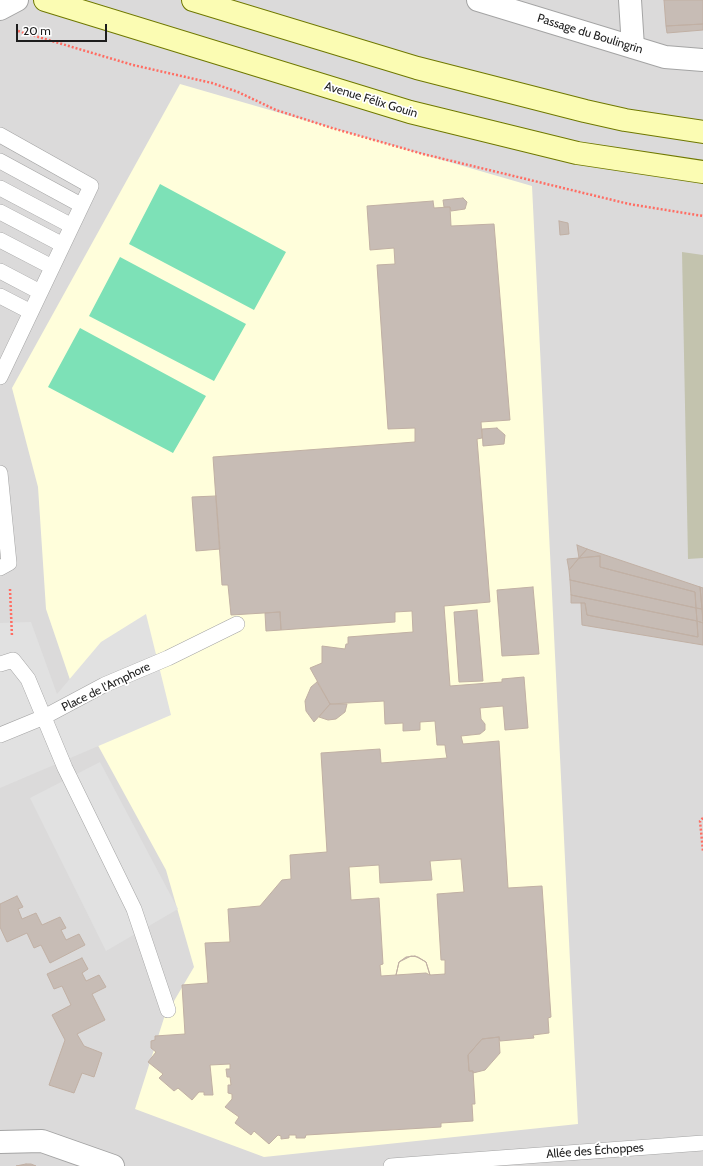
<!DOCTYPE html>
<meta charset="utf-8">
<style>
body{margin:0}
#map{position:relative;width:703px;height:1166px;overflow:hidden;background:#efeae2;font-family:Cabin,sans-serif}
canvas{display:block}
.scale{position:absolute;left:16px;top:24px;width:91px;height:18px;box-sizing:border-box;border:2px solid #1d1d1d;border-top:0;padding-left:5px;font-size:12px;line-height:14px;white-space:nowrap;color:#1d1d1d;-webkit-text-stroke:3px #fff;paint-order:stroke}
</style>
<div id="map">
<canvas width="703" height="1166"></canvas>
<div class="scale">20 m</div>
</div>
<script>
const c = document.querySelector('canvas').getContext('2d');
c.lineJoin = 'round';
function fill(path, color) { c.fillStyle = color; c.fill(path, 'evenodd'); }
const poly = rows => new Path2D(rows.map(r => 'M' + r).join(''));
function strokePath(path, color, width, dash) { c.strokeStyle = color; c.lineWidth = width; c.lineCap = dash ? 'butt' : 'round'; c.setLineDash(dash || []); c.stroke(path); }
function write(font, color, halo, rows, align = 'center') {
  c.font = font + ' Cabin,sans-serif'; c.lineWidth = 3.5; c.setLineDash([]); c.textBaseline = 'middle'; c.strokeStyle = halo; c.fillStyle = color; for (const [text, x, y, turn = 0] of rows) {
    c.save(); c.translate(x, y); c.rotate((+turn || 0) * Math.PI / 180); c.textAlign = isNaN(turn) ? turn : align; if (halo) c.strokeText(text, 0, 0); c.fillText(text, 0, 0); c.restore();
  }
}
fill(poly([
 [0,0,703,0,703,1166,0,1166]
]), '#dbdada');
fill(poly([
 [180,84,532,186,578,1124,264,1157,135,1109,164,1018,194,967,166,870,83,718,46,609,38,487,12,388]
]), '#fffedb');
fill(poly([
 [682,252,703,255,703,558,688,559]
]), '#c3c3ae');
fill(poly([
 [160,184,286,252,254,310,129,244],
 [120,257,246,324,214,381,89,316],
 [80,328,206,396,173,453,48,387]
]), '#7de1b7');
fill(poly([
 [146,614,171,715,0,788,0,623,31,622,57,694,101,642],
 [100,762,178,909,106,951,30,798]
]), '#e1e1e1');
const building = poly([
 [664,0,703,0,703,24,666,26,664,0],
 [703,24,703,30,667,33,666,26,703,24],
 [463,198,467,202,465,209,451,211,450,207,444,207,443,200,463,198],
 [433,201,434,208,450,207,451,226,494,224,510,420,481,422,482,438,477,439,490,602,444,606,450,686,502,682,502,679,524,677,528,728,505,730,503,706,480,708,481,719,485,724,485,730,480,734,461,736,463,744,499,741,508,888,542,886,551,1017,548,1018,549,1033,533,1035,534,1038,500,1041,499,1037,482,1039,468,1055,469,1071,473,1071,475,1104,472,1104,473,1121,441,1123,441,1127,306,1135,305,1138,296,1138,296,1135,289,1135,289,1138,281,1139,281,1136,278,1135,269,1144,254,1131,251,1135,235,1123,239,1117,225,1107,232,1099,232,1094,228,1093,228,1085,231,1085,230,1077,227,1077,226,1069,230,1069,230,1064,210,1065,213,1095,204,1095,204,1092,199,1092,192,1100,178,1088,174,1091,159,1078,163,1074,148,1062,156,1052,151,1048,151,1041,155,1040,155,1036,185,1034,182,985,208,983,205,943,230,942,228,909,260,906,282,880,291,879,290,855,327,852,321,753,380,749,381,763,447,758,446,753,445,745,437,745,435,721,420,722,420,730,403,731,403,723,385,724,384,701,330,704,310,668,322,663,322,646,345,649,346,644,348,644,348,637,413,632,412,611,395,612,395,622,281,630,280,612,231,615,228,585,222,585,213,457,415,442,415,428,388,429,377,265,395,264,394,248,370,250,367,206,433,201],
 [461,859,464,892,437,894,441,960,445,960,445,974,430,975,426,962,418,957,411,956,399,962,396,975,381,976,380,965,383,964,379,898,351,900,349,867,379,865,380,883,432,880,430,861,461,859],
 [559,221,568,223,569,234,560,235,559,221],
 [497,428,505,435,504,444,483,446,482,429,497,428],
 [216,496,220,549,196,551,192,497,216,496],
 [577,545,587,549,579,558,577,545],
 [587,549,700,587,702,609,696,608,695,592,600,567,600,556,579,558,587,549],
 [600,556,600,567,695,592,696,608,570,580,569,570,579,558,600,556],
 [579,558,569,570,567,559,579,558],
 [570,580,696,608,697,621,571,595,570,580],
 [533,587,539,654,502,656,497,590,533,587],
 [700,587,703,588,703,621,702,609,700,587],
 [571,595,697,621,698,637,587,615,585,603,571,603,571,595],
 [581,603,585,603,587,615,698,637,697,621,703,623,703,645,582,625,581,603],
 [696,608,702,609,703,623,697,621,696,608],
 [477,610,483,681,459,682,454,612,477,610],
 [280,612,281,630,266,631,265,613,280,612],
 [317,682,330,704,314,722,306,711,305,701,311,687,317,682],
 [330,704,347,704,345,712,336,719,328,720,319,717,330,704],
 [17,896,23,907,18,909,22,919,36,913,42,925,60,917,66,928,61,930,66,940,79,934,85,945,50,963,41,945,34,948,27,933,7,942,0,927,0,904,17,896],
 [415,956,426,962,430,975,426,973,396,975,399,962,406,957,415,956],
 [82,958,88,969,82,973,86,981,99,975,106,987,92,994,105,1020,77,1034,84,1046,102,1053,94,1077,82,1073,74,1093,49,1085,65,1040,52,1015,71,1005,62,986,54,989,47,974,82,958],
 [499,1037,500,1053,485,1070,473,1073,473,1071,469,1071,468,1055,482,1039,499,1037],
 [26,1164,31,1164,36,1166,16,1166,26,1164]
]);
fill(building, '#c7bcb5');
strokePath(building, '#c1b0a4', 1);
const service = poly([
 [0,135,91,186,0,377],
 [0,161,81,205],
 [0,188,72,226],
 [0,212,63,245],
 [0,240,52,267],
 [0,271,40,292],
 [0,296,31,312],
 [0,473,9,563,0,568],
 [0,664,13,660,28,679,65,768,134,909,168,1010],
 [0,735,44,717,104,685,168,658,237,624],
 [391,1166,703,1143]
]);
const pedestrian = poly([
 [630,0,633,47]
]);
const minor = poly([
 [478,0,665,57,703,60],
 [0,9,17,0],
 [0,1142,42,1141,113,1166]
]);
const secondary = poly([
 [45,0,410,112,577,153,703,172],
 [193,0,417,68,585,111,625,120,703,132]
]);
strokePath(service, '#a4a4a4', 16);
strokePath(pedestrian, '#a4a4a4', 24);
strokePath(minor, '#a4a4a4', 24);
strokePath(secondary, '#6f7800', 24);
strokePath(poly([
 [18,31,133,65,212,83,238,92,276,110,332,128,423,154,629,204,703,216],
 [10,589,12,637],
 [703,818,700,821,703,851]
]), '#ff6d63', 2.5, [2, 2]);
strokePath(service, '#fff', 15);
strokePath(pedestrian, '#fff', 22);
strokePath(minor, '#fff', 22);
strokePath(secondary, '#fbfcb3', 22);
write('12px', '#1d1d1d', '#fff', [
 ["Passage du Boulingrin",590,34,17],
 ["Avenue Félix Gouin",371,100,17],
 ["Place de l'Amphore",106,687,-26],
 ["Allée des Échoppes",595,1151,-4]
]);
</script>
